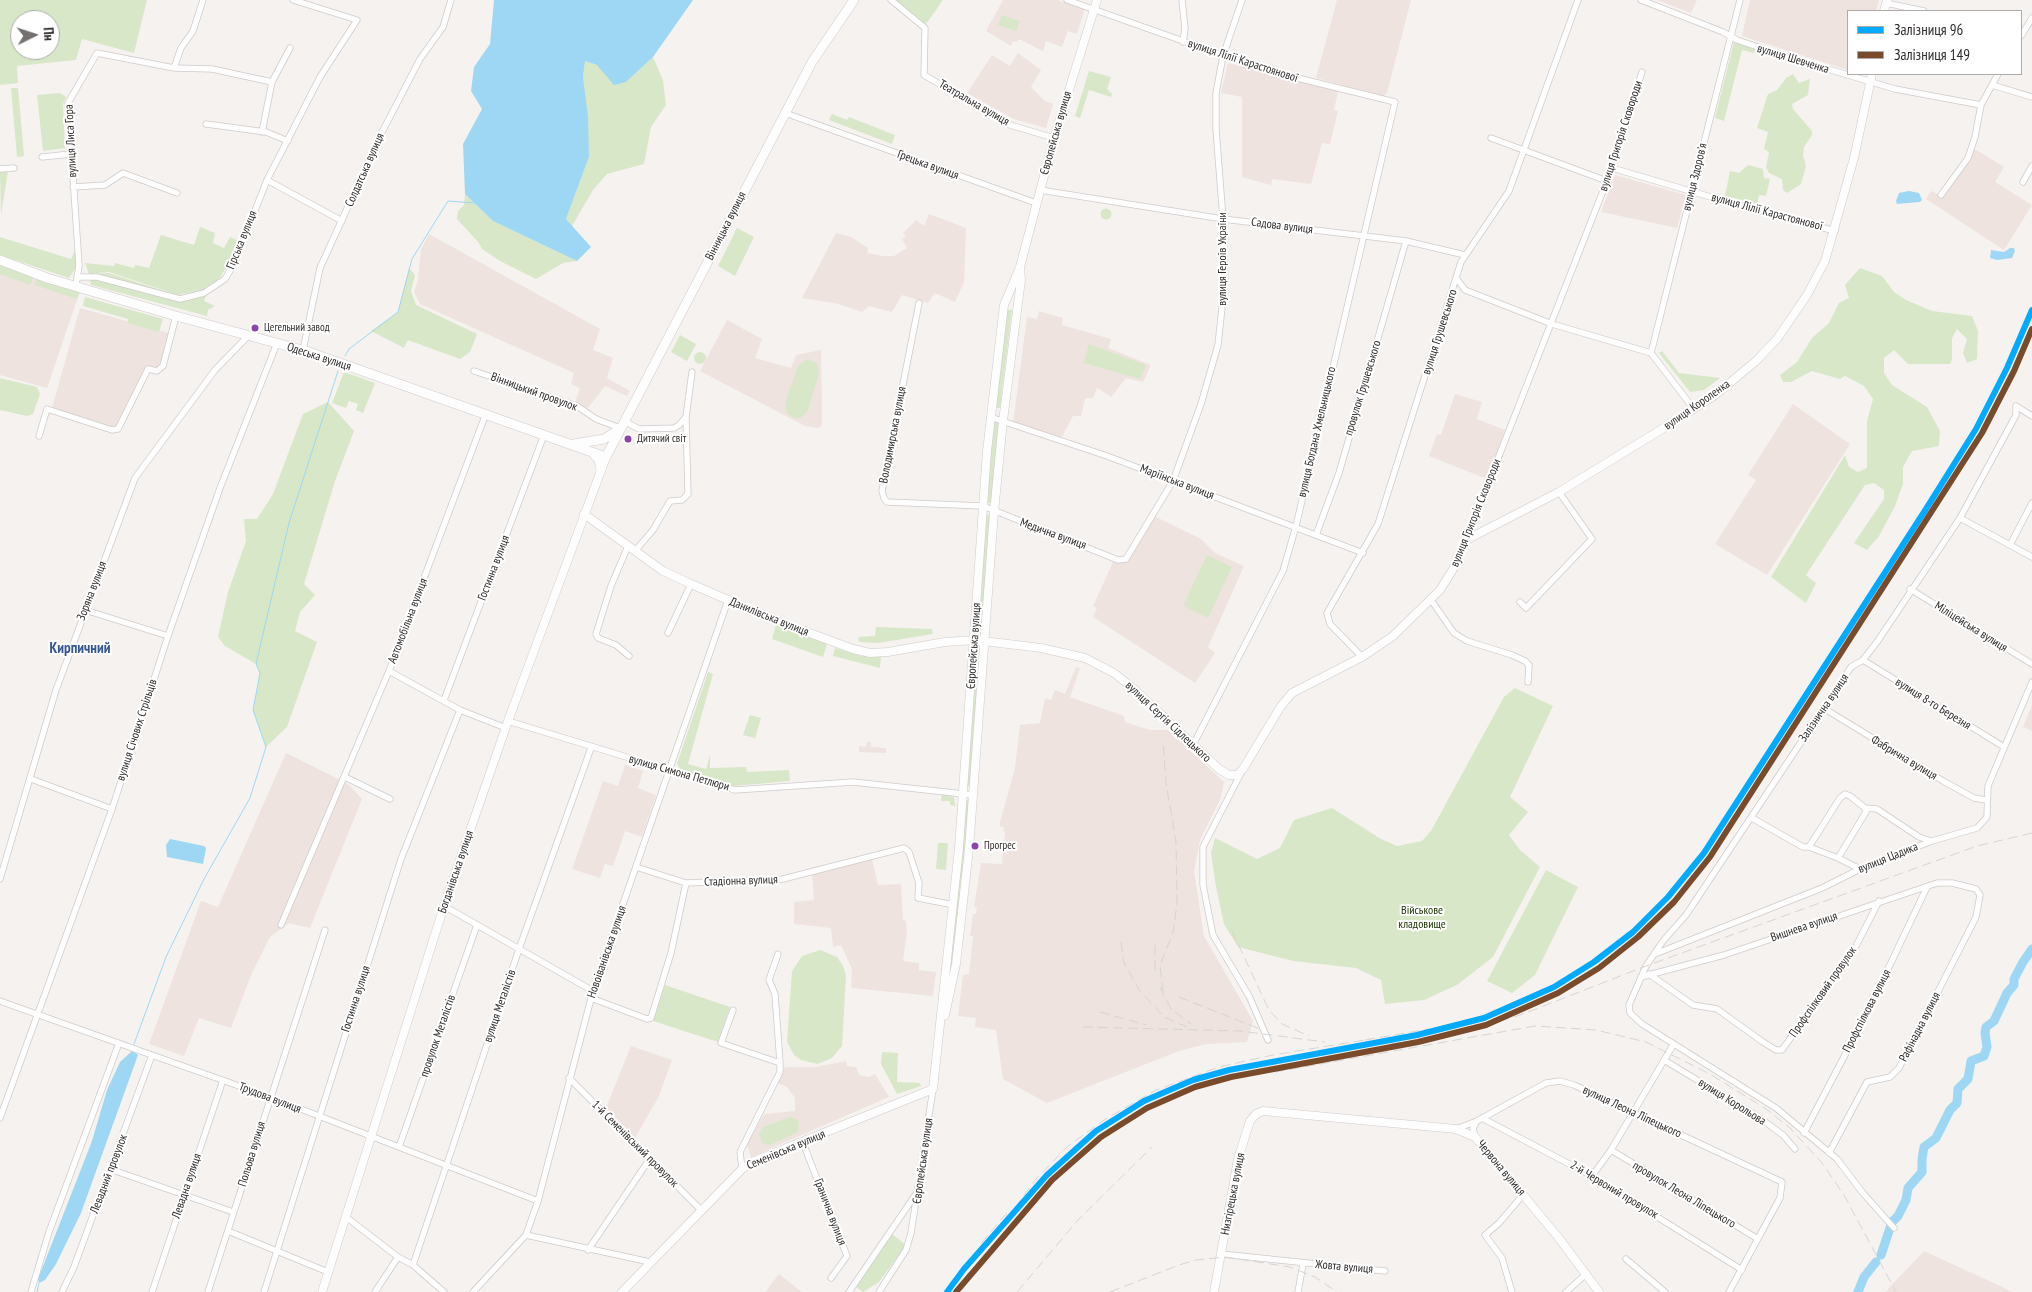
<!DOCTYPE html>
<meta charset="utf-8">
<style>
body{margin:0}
#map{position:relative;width:2032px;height:1292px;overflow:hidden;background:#f6f2f0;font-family:"PT Sans Narrow",sans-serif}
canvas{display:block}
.legend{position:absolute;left:1847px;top:10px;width:175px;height:65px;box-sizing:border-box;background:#fff;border:1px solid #acabaa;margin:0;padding:6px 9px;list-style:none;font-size:15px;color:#2f2c2b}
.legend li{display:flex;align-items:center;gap:10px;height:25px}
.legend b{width:25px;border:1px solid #acabaa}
.north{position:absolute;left:10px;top:10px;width:50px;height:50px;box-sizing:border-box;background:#fff;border:1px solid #acabaa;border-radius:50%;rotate:86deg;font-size:14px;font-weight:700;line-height:20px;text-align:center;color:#2f2c2b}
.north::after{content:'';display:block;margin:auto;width:18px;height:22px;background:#757170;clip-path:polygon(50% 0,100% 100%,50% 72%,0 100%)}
</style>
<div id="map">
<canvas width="2032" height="1292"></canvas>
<ul class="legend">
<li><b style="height:6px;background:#0af"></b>Залізниця 96</li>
<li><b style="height:6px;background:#7a4b2a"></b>Залізниця 149</li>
</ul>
<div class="north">Пн</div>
</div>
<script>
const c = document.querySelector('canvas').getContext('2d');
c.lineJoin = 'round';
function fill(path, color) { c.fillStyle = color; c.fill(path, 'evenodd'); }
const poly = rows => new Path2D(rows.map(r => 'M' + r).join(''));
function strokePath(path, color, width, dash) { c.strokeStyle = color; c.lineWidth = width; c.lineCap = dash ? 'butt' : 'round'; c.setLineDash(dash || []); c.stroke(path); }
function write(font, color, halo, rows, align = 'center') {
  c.font = font + ' "PT Sans Narrow",sans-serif'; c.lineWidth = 4; c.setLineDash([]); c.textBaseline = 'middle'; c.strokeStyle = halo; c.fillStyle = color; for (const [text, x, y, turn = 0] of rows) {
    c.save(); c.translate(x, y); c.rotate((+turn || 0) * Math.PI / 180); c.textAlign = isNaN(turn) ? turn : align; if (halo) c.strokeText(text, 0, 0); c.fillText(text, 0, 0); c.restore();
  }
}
fill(poly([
 [1003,0,1057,0,1085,8,1077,34,1068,31,1062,47,1046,41,1043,51,1019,39,1017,42,1013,41,1011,46,986,31],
 [1337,0,1411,0,1387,93,1383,96,1316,78],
 [1657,0,1697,0,1691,13],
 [1750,0,1879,0,1876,11,1848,11,1848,70,1742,36],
 [1018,53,1041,70,1031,87,1045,101,1053,104,1046,128,1014,119,967,93,992,55,1010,66],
 [1228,63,1338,91,1334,110,1338,111,1330,144,1322,143,1311,184,1272,179,1271,185,1242,177,1242,97,1221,93],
 [1973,148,2004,167,1995,182,2032,205,2004,250,1926,199,1931,191,1939,195],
 [1615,175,1686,195,1677,228,1601,212],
 [929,214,966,228,964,282,955,302,935,293,928,303,902,295,892,312,869,306,862,312,839,304,802,298,836,233,851,237,868,248,867,253,882,256,894,256,907,248,902,239,906,237,903,233,916,220,924,226],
 [429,234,600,329,593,350,613,358,607,378,630,391,627,396,605,386,588,408,575,403,580,388,571,384,574,373,420,304,414,292,418,280,421,249],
 [0,263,80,291,47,388,0,375],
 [80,308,169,333,161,365,157,369,146,367,117,428,52,408],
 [1039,311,1063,318,1062,325,1111,339,1108,348,1151,365,1143,382,1126,378,1111,397,1097,388,1093,398,1085,398,1081,416,1073,416,1062,437,1013,423,1027,317,1037,319],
 [727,320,762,339,755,358,791,368,796,355,821,350,822,411,822,425,819,428,805,426,700,371],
 [1455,394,1482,402,1477,419,1505,430,1487,479,1429,456,1437,434,1441,435],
 [1793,404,1850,444,1767,575,1715,544,1756,480,1748,475],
 [1154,516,1201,539,1215,553,1244,566,1208,647,1215,653,1195,683,1093,617,1097,608,1093,606,1113,562,1125,563],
 [1076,667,1080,668,1070,697,1124,716,1125,722,1150,730,1168,730,1224,782,1220,800,1200,840,1194,871,1204,936,1253,1021,1247,1042,1206,1044,1179,1051,1047,1103,1003,1079,996,1030,975,1027,976,1018,958,1016,963,975,969,974,973,936,970,936,973,914,976,914,977,907,974,907,981,863,1002,864,1005,832,1003,831,1004,827,1000,826,1000,822,1015,768,1020,725,1040,723,1045,698,1051,700,1055,690,1065,694],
 [2032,705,2032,731,2023,727],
 [867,742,871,742,871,747,886,748,886,753,859,752,859,746,866,747],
 [286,753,348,784,362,799,310,928,289,923,270,937,252,973,231,1028,199,1018,184,1056,149,1044,201,901,218,907],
 [625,765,643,771,638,788,656,795,642,837,625,831,613,866,605,864,600,878,572,869,603,781,618,786],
 [872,859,878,885,901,884,903,920,906,921,907,931,903,961,919,963,919,970,936,972,933,996,851,988,852,969,841,945,833,947,831,928,794,924,794,902,814,900,812,873],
 [631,1046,672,1060,659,1096,635,1138,606,1108],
 [846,1061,847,1066,856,1067,859,1075,869,1077,875,1074,889,1097,751,1157,747,1145,764,1114,795,1111,795,1098,787,1087,778,1083,785,1067,815,1067],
 [1924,1251,2013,1292,1885,1292],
 [779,1274,802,1292,765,1292]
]), '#eee3df');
fill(poly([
 [0,0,147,0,134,53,82,39,76,60,17,66,18,83,0,85],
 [20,20,50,20,50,50,20,50],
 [896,0,943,0,926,24],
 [1002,15,1020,21,1016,31,998,25],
 [1734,42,1755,49,1754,53,1742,50,1724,121,1715,118],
 [653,57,663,80,666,105,651,127,644,164,607,174,593,190,572,226,566,219,589,157,583,77,585,61,597,65,626,82],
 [1089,71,1111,77,1107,89,1112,94,1111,97,1089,90,1080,118,1075,116],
 [1793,74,1799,83,1810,79,1808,95,1792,104,1793,109,1812,131,1812,135,1804,147,1803,155,1806,166,1801,184,1787,193,1783,190,1782,179,1769,173,1766,167,1769,152,1764,149,1768,132,1757,128,1768,94,1777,90,1786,78],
 [11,88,18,88,24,156,17,157],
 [60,93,66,97,63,104,65,148,43,151,37,95],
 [832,114,847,120,849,117,895,135,892,144,829,120],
 [1748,165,1763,169,1764,178,1770,179,1766,196,1759,195,1757,204,1725,196,1730,171,1739,173],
 [8,171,1,215,0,172],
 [465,194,493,221,577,261,563,263,536,279,500,261,482,249,479,243,457,219,458,211,464,205],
 '1100.5 214a5.5 5.5 0 1 1 11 0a5.5 5.5 0 1 1-11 0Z',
 [200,227,215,233,213,243,224,248,230,237,237,240,229,263,219,279,205,288,191,292,178,295,109,272,89,274,85,263,114,266,115,263,134,268,135,265,149,268,161,235,194,245],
 [737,228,754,237,735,276,718,266],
 [0,237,71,259,75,251,77,266,69,278,0,255],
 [0,263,34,275,30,285,0,274],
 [409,268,415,275,411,291,416,305,477,334,470,352,460,359,408,340,404,348,371,331,398,312],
 [1860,268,1882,276,1894,292,1906,300,1932,311,1972,316,1978,331,1977,359,1967,363,1963,353,1967,339,1957,329,1952,338,1952,359,1950,364,1908,364,1894,350,1884,358,1884,373,1892,385,1927,407,1940,431,1939,446,1912,451,1903,467,1903,484,1895,506,1879,536,1867,550,1854,543,1884,499,1884,490,1874,483,1865,485,1806,575,1816,583,1806,603,1771,577,1845,455,1849,467,1858,472,1867,468,1867,421,1873,399,1864,386,1845,376,1840,379,1812,371,1791,382,1783,382,1780,375,1797,362,1812,338,1829,323,1839,303,1849,298,1845,285],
 [109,273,179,296,209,287,204,301,215,306,208,310,207,316,91,285,89,274],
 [38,277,80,291,77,299,35,285],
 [85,297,163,319,159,332,128,323,128,319,83,306],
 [1006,309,1012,310,1000,408,993,408],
 [680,335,696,344,687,361,671,352],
 [1089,344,1146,365,1140,379,1084,363],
 [1662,351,1679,373,1720,378,1704,390,1690,392,1659,353],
 '694 358a6 6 0 1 1 12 0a6 6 0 1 1-12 0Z',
 [807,359,817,363,819,374,807,412,801,418,794,418,787,413,785,403,798,366],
 [344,372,375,383,363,413,356,410,358,404,349,401,346,408,332,403],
 [0,378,37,387,40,394,33,414,27,416,0,410],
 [328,402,354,431,335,481,304,584,315,595,300,612,295,631,317,642,287,727,266,747,253,710,260,673,256,664,225,646,218,637,228,592,246,541,244,519,257,519,273,494,303,414],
 [992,420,999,421,992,503,984,503],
 [984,514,991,515,983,635,976,635],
 [1207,555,1232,567,1208,618,1183,606],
 [776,625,827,644,823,657,772,639],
 [876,627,932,629,933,634,878,643,859,642,858,637,875,636],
 [976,646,983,646,972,786,966,786],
 [835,648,861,656,881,656,880,668,833,656],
 [708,672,713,674,688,764,706,769,710,755,710,768,746,767,747,772,789,770,790,781,733,786,681,770,677,764],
 [1515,688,1553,706,1510,797,1528,812,1509,835,1520,850,1540,867,1493,957,1457,985,1424,1000,1385,1004,1381,980,1356,968,1293,961,1238,947,1224,924,1216,887,1211,853,1215,838,1257,859,1280,848,1294,820,1332,808,1381,839,1397,846,1422,841,1431,831,1504,697],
 [750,715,761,718,755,738,743,735],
 [942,794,954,797,955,806,950,805,950,801,941,801],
 [965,800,971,800,949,994,945,993],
 [938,843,948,843,946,870,936,869],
 [1546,870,1578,887,1535,975,1512,993,1487,981],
 [820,950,837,957,843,966,846,975,842,1046,832,1058,817,1064,801,1060,794,1055,787,1042,792,971,802,956],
 [665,985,730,1007,718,1042,653,1021],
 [882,1052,898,1053,897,1082,920,1083,921,1086,897,1094,881,1064],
 [790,1117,796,1119,799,1122,798,1132,770,1145,762,1143,759,1134,763,1127],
 [892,1234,906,1245,879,1282,863,1292,856,1287]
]), '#d8e7c8');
fill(poly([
 [494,0,693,0,653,57,626,82,614,85,597,65,585,61,583,77,588,117,589,157,566,219,591,247,577,261,493,221,465,194,463,144,482,109,471,91,474,67,490,44],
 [1909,191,1919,193,1922,200,1920,202,1897,204,1896,201,1899,193],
 [2010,248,2014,248,2015,251,2012,258,1997,260,1990,258,1991,250,2004,252],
 [170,839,204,846,206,848,203,864,167,857,166,845],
 [132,1051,138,1055,81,1213,56,1264,45,1280,39,1283,38,1279,92,1141,107,1090,120,1062]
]), '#9ed7f3');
strokePath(poly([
 [345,356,349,349,398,312,412,259,448,201,475,203],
 [134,1044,166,957,204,879,250,798,266,747,253,710,260,673,256,664,289,523,338,371],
 [37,1292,39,1283]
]), '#9ed7f3', 1);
strokePath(poly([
 [1881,1255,1892,1222,1898,1216,1906,1200,1908,1188,1922,1172,1922,1159,1924,1147,1936,1138,1950,1110,1957,1103,1958,1089,1968,1079,1971,1061,1984,1056,1987,1047,1985,1033,1986,1027,1994,1021,2007,993,2014,985,2014,979,2023,962,2032,949],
 [1858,1292,1864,1277,1876,1262]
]), '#9ed7f3', 9);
const street = poly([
 [891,0,925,28,924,75,1010,125,1054,138],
 [1067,0,1265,70,1395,102,1296,526,1283,571,1193,745],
 [1182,0,1185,29,1183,42],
 [1641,0,1723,32,1737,40,1794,59,1895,89,1981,105],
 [1886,3,1924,11],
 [2021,36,2032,18],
 [174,68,181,48,193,31,203,0],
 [1992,85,2032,97],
 [785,113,1036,203],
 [206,124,266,132,288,141],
 [262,132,272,82,290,48],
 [1491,138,1607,181],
 [42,157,71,154],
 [1612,168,1731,203,1835,231],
 [0,169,14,168],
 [267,180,342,221],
 [2023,182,2032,166],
 [73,187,105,185,123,173,177,193],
 [1040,190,1223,219,1406,241,1465,255],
 [1941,195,1968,158,1975,137,1981,105,1998,74],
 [77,277,97,277,180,299,204,293,225,279,234,264,267,180,320,77,357,20,293,0],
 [1457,279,1465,290,1552,324,1651,353,1693,408],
 [76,286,79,265,68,103,97,53,174,68,212,69,272,82],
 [919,303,882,491,884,498,887,502,983,506,1118,560,1126,559,1173,481,1201,404,1218,345,1225,279,1223,219,1216,129,1216,93,1223,56,1242,0],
 [303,350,320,268,380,136,420,59,443,27,451,0],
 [1651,353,1740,0],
 [474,371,577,406,596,419,620,428],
 [2016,406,2032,416],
 [990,417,1107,456,1363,553],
 [624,421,639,429,674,428,679,425,686,417],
 [39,436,47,409,112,430,118,429,148,369,157,371,163,366,176,316],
 [1960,518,2032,557],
 [1316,535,1339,473,1406,241],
 [1466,540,1612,168,1642,72],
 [2010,545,2032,503],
 [628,546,611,586,596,634,598,638,616,645,629,656],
 [635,551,653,530,670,501,682,500,688,494,686,417,692,372],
 [1910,589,2032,664],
 [1431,600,1454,633,1467,641,1512,655,1525,661,1529,665,1528,682],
 [1520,602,1526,608,1592,539,1559,492],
 [85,610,168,636],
 [668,633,691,584],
 [1362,657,1330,624,1327,613,1378,524,1461,262,1509,191,1578,0],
 [1863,660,2004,747],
 [389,671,460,710,506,728],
 [444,700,544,435],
 [1825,709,1943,781,1974,798,1986,800],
 [508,721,735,790,853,782,973,795],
 [1241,773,1203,847,1203,885,1213,935,1249,996,1268,1040],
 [345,777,390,799],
 [31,779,112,809],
 [1865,808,1877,809,1919,837,1931,841],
 [1752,818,1803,847,1809,847,1838,858,1860,869],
 [1809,847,1840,798,1845,794,1850,796,1865,808,1866,812,1838,858],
 [636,867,686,883],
 [0,879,56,690,135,478,215,370,248,336],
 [444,906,593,991],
 [281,925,389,671,485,416],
 [778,954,769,980,775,994,780,1063],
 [1655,954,1822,888,1860,869,1932,841,1977,828,1987,817,1988,786,2032,682],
 [1649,974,1693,1005,1717,1009,1763,1042,1776,1050,1782,1050,1856,946,1879,901],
 [1641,977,1724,955,1937,883,1952,883,1976,889,1980,895,1976,917,1899,1068,1890,1077,1867,1082,1829,1153],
 [591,998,647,1019,651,1018,671,953,686,883,783,879,904,848,909,852,919,883,918,898,954,905],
 [0,1001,270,1097,538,1201],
 [733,1010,721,1043,780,1063,780,1072,740,1152,742,1169],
 [1664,1060,1757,1116,1783,1135,1795,1149],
 [569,1078,701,1210],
 [0,1118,112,809,168,636,220,488,277,343],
 [1482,1118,1592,1176,1742,1270],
 [1456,1129,1477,1121],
 [1804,1133,1868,1011,1927,887],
 [1475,1137,1473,1128,1477,1121,1546,1083,1560,1081,1574,1085,1782,1182,1780,1198,1729,1292],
 [803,1143,847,1256,831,1278],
 [399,1147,477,925],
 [1611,1150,1758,1239],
 [110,1169,233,1212],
 [1592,1176,1611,1150,1673,1045],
 [346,1217,398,1257,413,1265,444,1292],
 [1894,1228,1862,1192,1837,1159,1776,1108,1642,1024,1630,1013,1629,1005,1646,966,1663,941,1686,915,1851,667,1863,660,1877,642,1960,518,2016,415,2016,406],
 [228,1231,328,1272],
 [526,1235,650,1262],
 [588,1250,649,1160],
 [1221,1254,1385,1271],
 [1626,1259,1665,1292],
 [413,1265,519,949,591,748],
 [31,1292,49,1232,119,1043],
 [62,1292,74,1267,152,1055],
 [152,1292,223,1080],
 [208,1292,325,930],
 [264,1292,401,859,460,710],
 [375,1292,398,1257],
 [473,1292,526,1235,538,1201,593,991,728,600],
 [849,1292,918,1191],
 [879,1292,906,1250,911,1233,933,1089],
 [1298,1292,1303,1264],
 [1512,1292,1502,1258,1485,1235,1499,1223,1523,1195],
 [1566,1292,1586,1274]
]);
const secondary = poly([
 [1884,11,1887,0],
 [584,514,663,571,691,584,777,621,853,649,870,653,888,652,945,642,975,640,1041,648,1085,658,1114,673,1134,689,1219,769,1229,775,1237,775,1243,769,1281,706,1292,693,1362,657,1393,636,1440,590,1455,566,1466,540,1559,492,1672,423,1714,396,1756,361,1777,339,1807,295,1825,261,1854,158,1872,74],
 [945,1015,956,964,969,849,994,512,1003,421,1021,280,1020,267],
 [322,1292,444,906,508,721,606,457],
 [622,1292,742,1169,754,1161,933,1089,959,848,987,451,1004,305,1020,267,1054,138,1097,0],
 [1214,1292,1238,1159,1250,1121,1256,1114,1263,1111,1456,1129,1475,1137,1558,1237,1599,1292]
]);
const primary = poly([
 [0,260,47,278,176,316,306,351,606,457,812,62,854,0],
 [574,444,604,439,620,429],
 [593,453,599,460,601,470]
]);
strokePath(street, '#cecbca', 7);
strokePath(secondary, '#cecbca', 9);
strokePath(primary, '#cecbca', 10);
strokePath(street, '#fefdfd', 5.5);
strokePath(secondary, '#fefdfd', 8);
strokePath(primary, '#fefdfd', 9);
strokePath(poly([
 [1232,931,1269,1010,1282,1024,1309,1036],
 [1121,942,1124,963,1140,991,1164,1017,1187,1027],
 [1155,970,1155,943],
 [1160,987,1171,1009,1191,1024],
 [1163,992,1160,965,1173,933,1177,904,1176,842,1166,783,1163,741],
 [1179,997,1260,1029],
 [1100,1012,1146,1025],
 [1083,1027,1240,1031,1325,1042],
 [1471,1030,1523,1014,1646,966,1919,867,1977,846,2032,833],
 [1365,1040,1429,1029],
 [1390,1044,1412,1041],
 [1275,1072,1535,1026,1596,1030,1646,1042,1710,1074,1766,1109,1790,1128,1822,1163,1844,1195,1896,1292],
 [1006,1220,1036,1179,1068,1146,1104,1120,1154,1091,1219,1067,1273,1055,1371,1039],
 [981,1243,1007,1213],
 [1017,1292,1078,1220,1152,1147],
 [1110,1292,1179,1265,1196,1260,1225,1257,1290,1267,1315,1277,1337,1292]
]), '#d6d4d3', 1, [10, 5]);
strokePath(poly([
 [947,1292,964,1269,1047,1175,1096,1131,1144,1101,1193,1080,1229,1070,1417,1035,1484,1018,1554,987,1594,962,1633,932,1668,897,1704,853,1926,509,1976,429,2007,368,2032,310]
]), '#0af', 6);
strokePath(poly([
 [956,1292,1052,1180,1101,1137,1147,1108,1195,1087,1231,1077,1418,1042,1486,1025,1558,993,1599,968,1638,937,1674,902,1710,857,1982,433,2014,371,2032,329]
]), '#7a4b2a', 6);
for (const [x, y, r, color] of [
 [255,328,4.5,"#8e44ad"],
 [628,439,4.5,"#8e44ad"],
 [975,846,4.5,"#8e44ad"]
]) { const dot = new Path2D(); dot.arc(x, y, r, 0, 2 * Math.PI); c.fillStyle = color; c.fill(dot); strokePath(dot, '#fff', 2); }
write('11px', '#2f2c2b', '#fff', [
 ["Цегельний завод",264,328],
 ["Дитячий світ",637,439],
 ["Прогрес",984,846]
], 'left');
write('12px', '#2f2c2b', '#fff', [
 ["вулиця Шевченка",1793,59,17],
 ["вулиця Лілії Карастоянової",1243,61,18],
 ["Театральна вулиця",974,103,30],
 ["Європейська вулиця",1056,133,-74],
 ["вулиця Григорія Сковороди",1621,136,-72],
 ["вулиця Лиса Гора",71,141,-93],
 ["Грецька вулиця",928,165,20],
 ["Солдатська вулиця",365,170,-66],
 ["вулиця Здоровʼя",1695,177,-76],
 ["вулиця Лілії Карастоянової",1767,212,15],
 ["Вінницька вулиця",726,226,-63],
 ["Садова вулиця",1282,226,7],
 ["Гірська вулиця",242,240,-68],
 ["вулиця Героїв України",1223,259,-90],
 ["вулиця Грушевського",1440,332,-72],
 ["Одеська вулиця",319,357,18],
 ["провулок Грушевського",1363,388,-73],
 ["Вінницький провулок",534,392,20],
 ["вулиця Короленка",1697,405,-35],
 ["вулиця Богдана Хмельницького",1317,432,-77],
 ["Володимирська вулиця",893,435,-79],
 ["Маріїнська вулиця",1177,482,21],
 ["вулиця Григорія Сковороди",1476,513,-68],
 ["Медична вулиця",1053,534,20],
 ["Гостинна вулиця",494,568,-69],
 ["Зоряна вулиця",92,591,-69],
 ["Данилівська вулиця",769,617,22],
 ["Автомобільна вулиця",408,621,-69],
 ["Міліцейська вулиця",1971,627,32],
 ["Європейська вулиця",974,646,-86],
 ["вулиця 8-го Березня",1933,704,32],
 ["Залізнична вулиця",1824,708,-56],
 ["вулиця Сергія Сідлецького",1168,722,43],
 ["вулиця Січових Стрільців",137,730,-72],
 ["Фабрична вулиця",1904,758,31],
 ["вулиця Симона Петлюри",679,773,16],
 ["вулиця Цадика",1888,858,-22],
 ["Богданівська вулиця",456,872,-71],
 ["Стадіонна вулиця",741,881,-2],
 ["Вишнева вулиця",1804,927,-19],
 ["Новоіванівська вулиця",607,952,-71],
 ["Профспілковий провулок",1823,992,-55],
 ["Гостинна вулиця",356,999,-72],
 ["вулиця Металістів",500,1006,-71],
 ["Профспілкова вулиця",1867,1011,-63],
 ["Рафінадна вулиця",1920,1027,-63],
 ["провулок Металістів",438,1036,-71],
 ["Трудова вулиця",270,1098,21],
 ["вулиця Корольова",1732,1102,32],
 ["вулиця Леона Ліпецького",1632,1112,25],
 ["1-й Семенівський провулок",635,1144,45],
 ["Семенівська вулиця",786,1150,-23],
 ["Польова вулиця",252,1154,-73],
 ["Європейська вулиця",923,1161,-82],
 ["Червона вулиця",1501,1168,50],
 ["Левадний провулок",109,1174,-69],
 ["Левадна вулиця",187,1186,-71],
 ["2-й Червоний провулок",1614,1190,31],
 ["Низгірецька вулиця",1233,1194,-79],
 ["провулок Леона Ліпецького",1684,1195,31],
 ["Гранична вулиця",830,1212,69],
 ["Жовта вулиця",1344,1267,5]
]);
write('12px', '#1c3201', '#fff', [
 ["Військове",1422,911],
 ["кладовище",1422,925]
]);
write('bold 15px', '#36578f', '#fff', [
 ["Кирпичний",80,649]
]);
</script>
